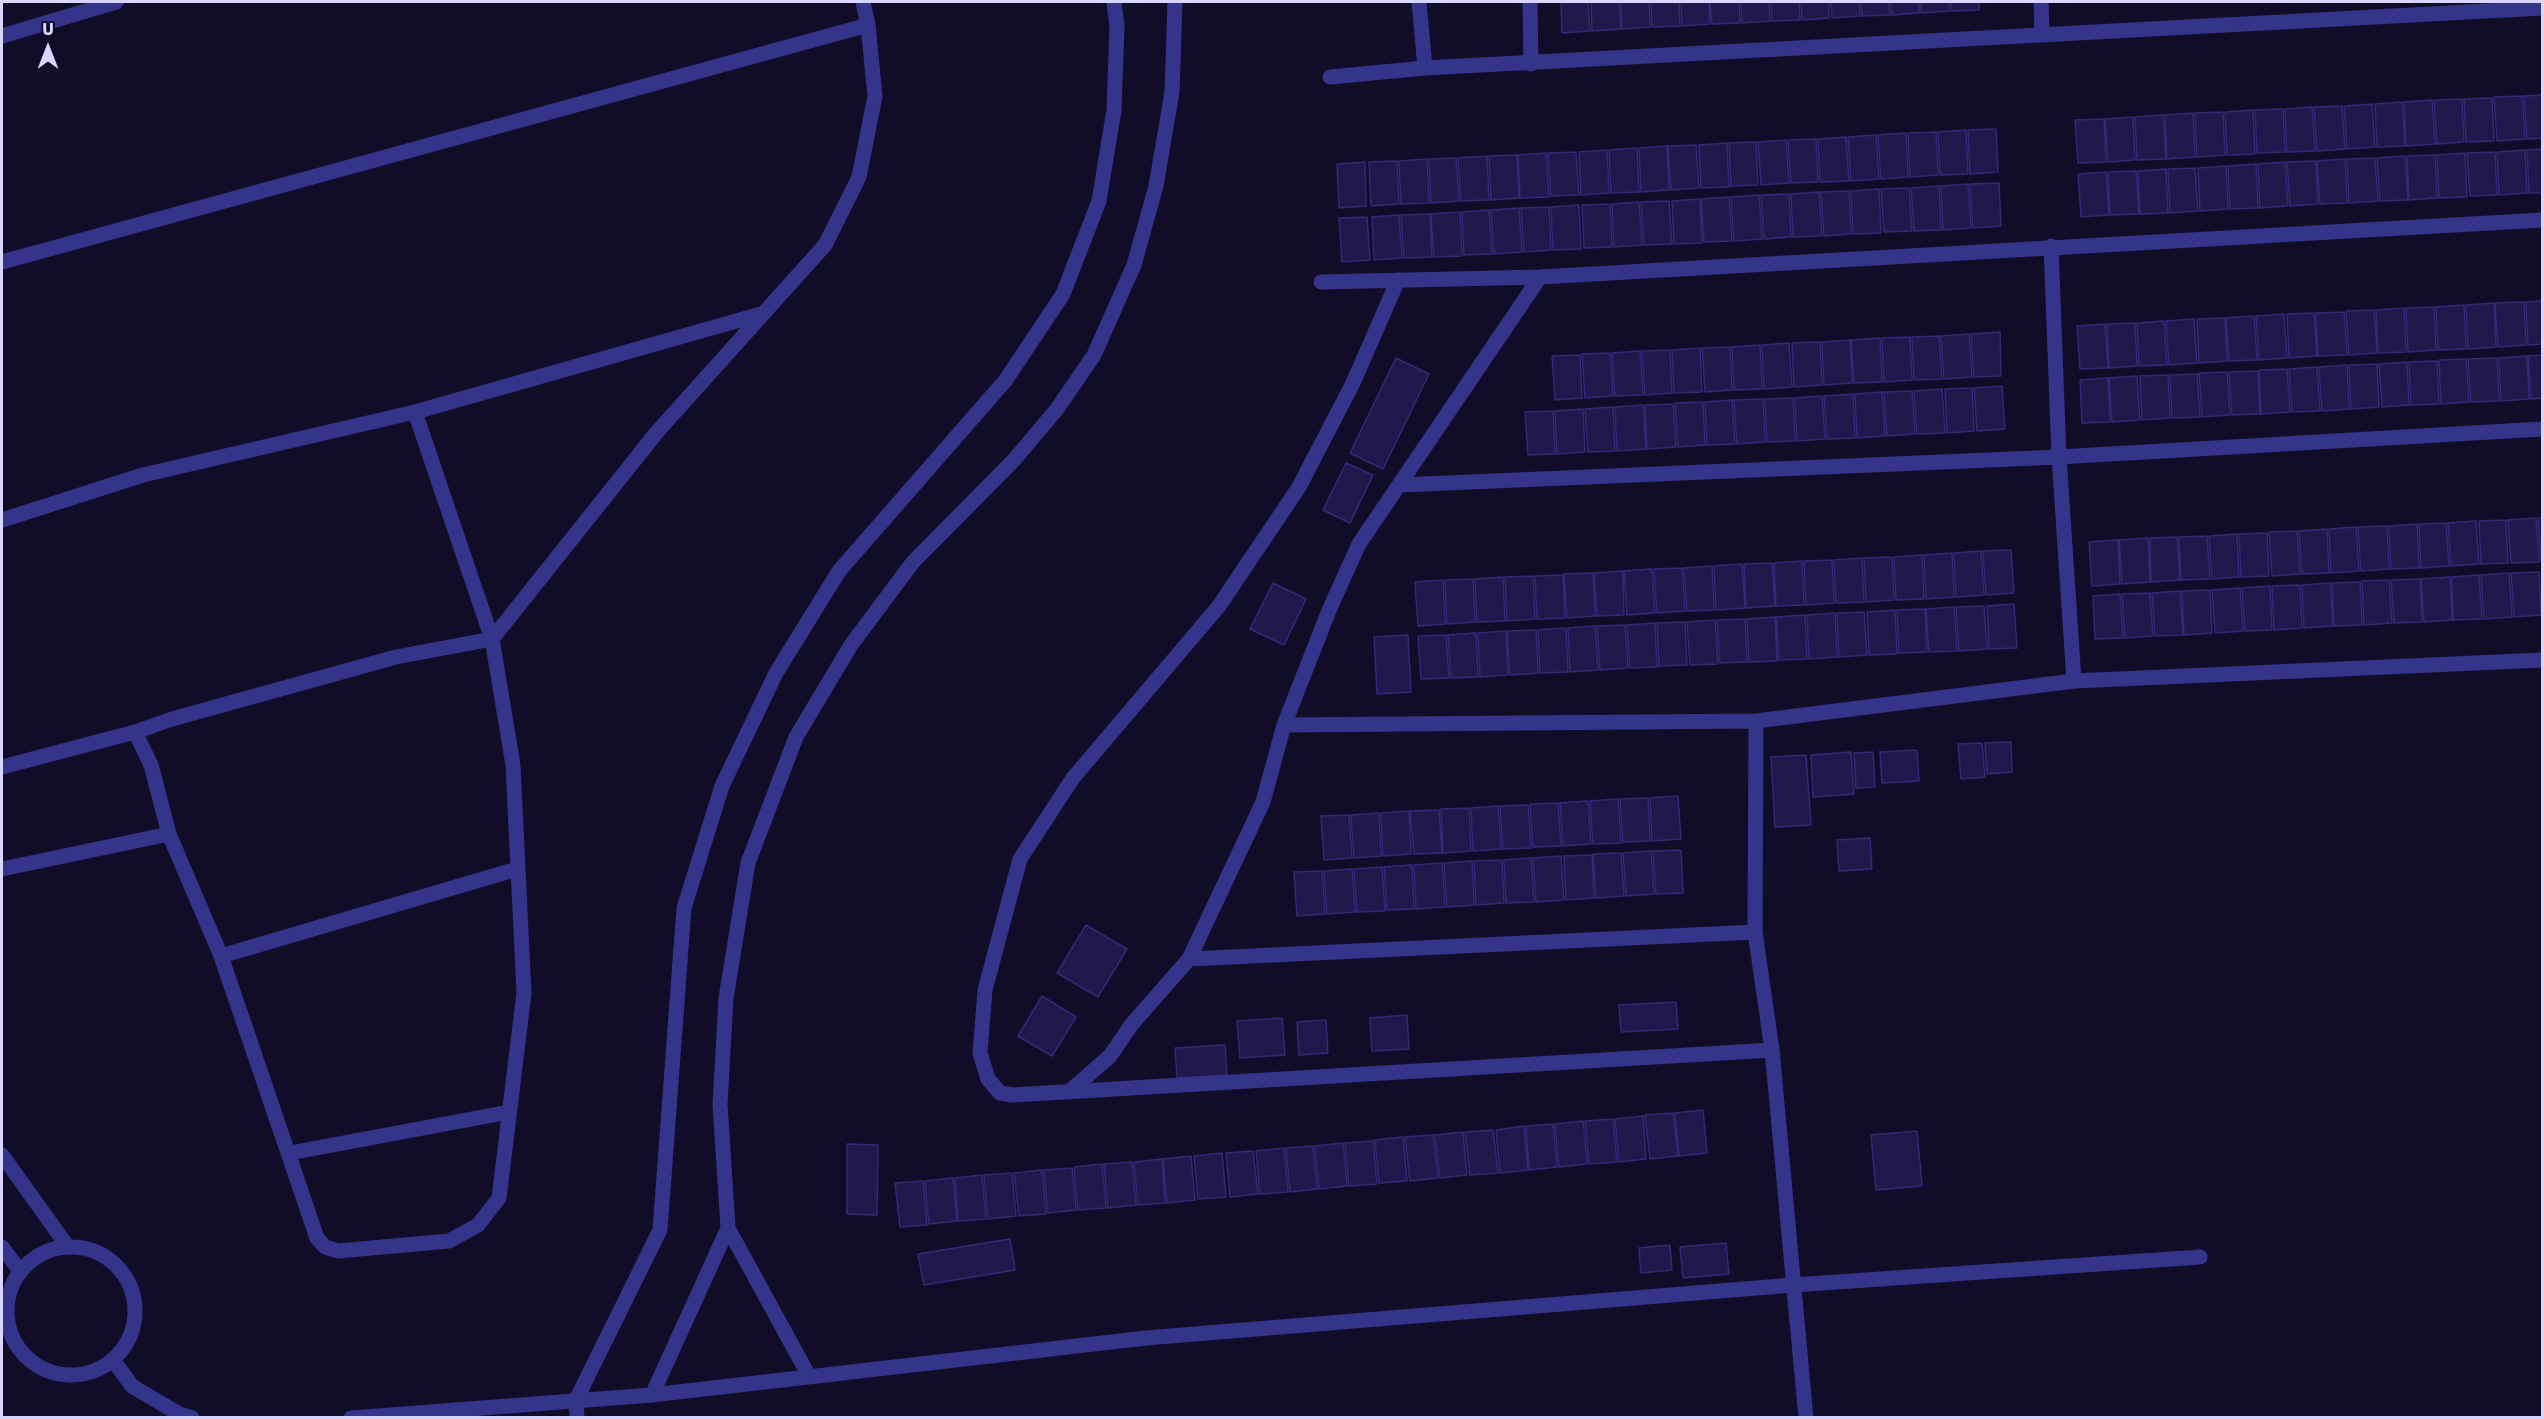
<!DOCTYPE html>
<style>
body{margin:0}
#map{position:relative;width:2544px;height:1419px;overflow:hidden;background:#110d28;font-family:Rubik,sans-serif}
canvas{display:block}
.frame{position:absolute;inset:0;border:3px solid #d8d5ff;pointer-events:none}
.north{position:absolute;left:18px;top:18px;width:60px;height:60px;-webkit-text-stroke:4px #110d28;paint-order:stroke;rotate:0deg;font-size:16px;font-weight:700;line-height:24px;text-align:center;color:#d8d5ff}
.north::after{content:'';display:block;margin:auto;width:21px;height:27px;background:#d8d5ff;clip-path:polygon(50% 0,100% 100%,50% 72%,0 100%)}
</style>
<div id="map">
<canvas width="2544" height="1419"></canvas>
<div class="frame"></div>
<div class="north">U</div>
</div>
<script>
const c = document.querySelector('canvas').getContext('2d');
c.lineJoin = 'round';
function fill(path, color) { c.fillStyle = color; c.fill(path, 'evenodd'); }
const poly = rows => new Path2D(rows.map(r => 'M' + r).join(''));
function strokePath(path, color, width, dash) { c.strokeStyle = color; c.lineWidth = width; c.lineCap = dash ? 'butt' : 'round'; c.setLineDash(dash || []); c.stroke(path); }
const building = poly([
 [1561,2,1588,2,1590,31,1562,33,1561,2],
 [1591,2,1619,2,1621,29,1592,31,1591,2],
 [1621,2,1649,2,1650,27,1622,29,1621,2],
 [1651,2,1679,2,1680,26,1652,27,1651,2],
 [1681,2,1709,2,1710,24,1682,26,1681,2],
 [1710,2,1739,2,1740,23,1712,24,1710,2],
 [1741,2,1769,2,1770,21,1742,23,1741,2],
 [1771,2,1799,2,1800,20,1772,21,1771,2],
 [1801,2,1829,2,1829,18,1802,20,1801,2],
 [1831,2,1859,2,1860,16,1832,18,1831,2],
 [1861,2,1889,2,1890,15,1862,16,1861,2],
 [1891,2,1919,2,1919,13,1892,15,1891,2],
 [1921,2,1949,2,1950,11,1921,13,1921,2],
 [1951,2,1979,2,1979,10,1952,11,1951,2],
 [2542,95,2542,138,2527,139,2524,96,2542,95],
 [2522,96,2525,139,2497,141,2494,97,2522,96],
 [2492,98,2494,141,2466,142,2464,99,2492,98],
 [2462,99,2464,142,2437,144,2434,100,2462,99],
 [2432,100,2435,144,2406,146,2404,102,2432,100],
 [2402,102,2405,146,2377,147,2375,104,2402,102],
 [2372,104,2375,147,2347,149,2344,106,2372,104],
 [2342,106,2345,149,2317,151,2314,107,2342,106],
 [2312,107,2315,151,2287,152,2285,109,2312,107],
 [2283,109,2285,152,2257,153,2255,110,2283,109],
 [2253,110,2255,154,2227,155,2225,112,2253,110],
 [2223,112,2225,155,2197,157,2195,113,2223,112],
 [2193,113,2195,157,2167,159,2165,115,2193,113],
 [2163,115,2166,159,2137,160,2135,117,2163,115],
 [2133,117,2135,160,2108,162,2105,119,2133,117],
 [2104,119,2106,162,2078,163,2075,120,2104,119],
 [1996,129,1998,172,1970,174,1968,130,1996,129],
 [1966,130,1968,174,1940,175,1938,132,1966,130],
 [1936,132,1938,175,1910,177,1908,133,1936,132],
 [1906,133,1908,177,1881,179,1878,135,1906,133],
 [1876,135,1879,179,1851,181,1848,137,1876,135],
 [1846,137,1849,181,1820,182,1818,139,1846,137],
 [1816,139,1818,182,1791,183,1788,140,1816,139],
 [1786,140,1789,183,1761,185,1758,142,1786,140],
 [1756,142,1758,185,1731,186,1729,143,1756,142],
 [1727,143,1729,187,1701,188,1699,145,1727,143],
 [1696,145,1699,188,1671,190,1668,146,1696,145],
 [1667,146,1669,190,1641,192,1639,148,1667,146],
 [1637,148,1639,192,1611,193,1609,150,1637,148],
 [2542,149,2542,193,2529,193,2527,150,2542,149],
 [1607,150,1609,193,1581,195,1579,152,1607,150],
 [2525,150,2527,193,2499,195,2497,152,2525,150],
 [1576,152,1579,195,1551,196,1548,153,1576,152],
 [2495,152,2497,195,2470,196,2467,153,2495,152],
 [1546,153,1549,197,1520,198,1518,155,1546,153],
 [2465,153,2467,197,2439,198,2437,155,2465,153],
 [1517,155,1519,198,1491,200,1489,156,1517,155],
 [2435,155,2437,198,2409,200,2407,156,2435,155],
 [1487,156,1489,200,1461,201,1458,158,1487,156],
 [2405,156,2408,200,2380,201,2377,158,2405,156],
 [1456,158,1459,201,1431,203,1429,159,1456,158],
 [2375,158,2378,201,2349,203,2347,159,2375,158],
 [1427,159,1429,203,1401,204,1399,161,1427,159],
 [2345,159,2347,203,2320,204,2317,161,2345,159],
 [1397,161,1399,204,1371,206,1369,162,1397,161],
 [2316,161,2318,204,2290,206,2287,162,2316,161],
 [1365,162,1366,206,1339,208,1337,164,1365,162],
 [2285,162,2288,206,2260,208,2258,164,2285,162],
 [2256,164,2258,208,2230,209,2228,166,2256,164],
 [2226,166,2228,209,2200,211,2198,168,2226,166],
 [2195,168,2198,211,2170,213,2168,169,2195,168],
 [2166,169,2168,213,2140,214,2138,171,2166,169],
 [2136,171,2139,214,2110,215,2108,172,2136,171],
 [2106,172,2109,215,2081,217,2078,174,2106,172],
 [1999,183,2001,226,1973,228,1970,184,1999,183],
 [1968,184,1971,228,1943,230,1941,186,1968,184],
 [1939,186,1941,230,1914,231,1911,188,1939,186],
 [1909,188,1912,231,1884,232,1881,189,1909,188],
 [1879,189,1881,233,1853,234,1851,191,1879,189],
 [1849,191,1851,234,1824,236,1821,192,1849,191],
 [1819,192,1822,236,1793,237,1791,194,1819,192],
 [1789,194,1791,237,1764,239,1761,195,1789,194],
 [1759,195,1762,239,1734,241,1731,197,1759,195],
 [1729,197,1732,241,1704,242,1701,199,1729,197],
 [1700,199,1702,243,1674,244,1672,201,1700,199],
 [1669,201,1672,244,1644,245,1641,202,1669,201],
 [1639,202,1642,245,1614,247,1612,204,1639,202],
 [1610,204,1612,247,1584,248,1582,205,1610,204],
 [1579,205,1581,249,1553,250,1551,207,1579,205],
 [1549,207,1551,250,1524,252,1521,208,1549,207],
 [1519,208,1522,252,1494,254,1491,210,1519,208],
 [1489,210,1492,254,1464,255,1462,212,1489,210],
 [1460,212,1462,256,1434,257,1431,214,1460,212],
 [1430,214,1432,257,1404,258,1401,215,1430,214],
 [1399,215,1402,258,1374,260,1372,217,1399,215],
 [1367,217,1370,260,1342,262,1339,218,1367,217],
 [2542,301,2542,344,2528,345,2526,302,2542,301],
 [2524,302,2526,345,2498,347,2495,303,2524,302],
 [2494,303,2496,347,2468,349,2466,305,2494,303],
 [2464,305,2466,349,2438,350,2436,307,2464,305],
 [2434,307,2436,350,2408,352,2406,308,2434,307],
 [2404,308,2406,352,2378,353,2376,310,2404,308],
 [2374,310,2377,353,2349,355,2346,311,2374,310],
 [2344,312,2347,355,2318,356,2316,313,2344,312],
 [2314,313,2317,356,2289,358,2287,314,2314,313],
 [2284,314,2287,358,2259,360,2256,316,2284,314],
 [2254,316,2257,360,2229,361,2226,318,2254,316],
 [2225,318,2227,361,2199,363,2197,319,2225,318],
 [2194,319,2197,363,2169,365,2166,321,2194,319],
 [2164,321,2167,365,2139,366,2137,323,2164,321],
 [2135,323,2137,366,2109,368,2107,324,2135,323],
 [2105,324,2108,368,2080,369,2077,326,2105,324],
 [2000,332,2001,376,1974,377,1971,334,2000,332],
 [1969,334,1972,377,1944,379,1941,336,1969,334],
 [1939,336,1942,379,1914,380,1912,337,1939,336],
 [1910,337,1912,380,1884,382,1882,338,1910,337],
 [1880,338,1882,382,1854,383,1851,340,1880,338],
 [1850,340,1852,383,1824,385,1822,342,1850,340],
 [1820,342,1822,385,1794,387,1792,343,1820,342],
 [1789,343,1792,387,1764,389,1762,345,1789,343],
 [1760,345,1762,389,1734,390,1732,347,1760,345],
 [1730,347,1732,390,1705,392,1702,348,1730,347],
 [1700,348,1702,392,1674,393,1672,350,1700,348],
 [1670,350,1672,393,1645,395,1642,351,1670,350],
 [1640,351,1643,395,1615,396,1612,353,1640,351],
 [1610,353,1613,396,1585,398,1582,354,1610,353],
 [1580,355,1582,398,1555,400,1552,356,1580,355],
 [2542,355,2542,398,2531,399,2528,356,2542,355],
 [2527,356,2529,399,2501,401,2499,358,2527,356],
 [1396,358,1429,374,1383,469,1350,453,1396,358],
 [2497,358,2499,401,2471,402,2468,359,2497,358],
 [2466,359,2469,402,2441,404,2439,360,2466,359],
 [2437,361,2439,404,2411,405,2409,362,2437,361],
 [2407,362,2409,405,2382,407,2379,364,2407,362],
 [2377,364,2379,407,2351,409,2349,365,2377,364],
 [2347,365,2349,409,2322,411,2319,367,2347,365],
 [2317,367,2320,411,2292,412,2289,369,2317,367],
 [2287,369,2290,412,2261,414,2259,370,2287,369],
 [2258,371,2260,414,2232,415,2229,372,2258,371],
 [2227,372,2230,415,2202,417,2199,373,2227,372],
 [2197,374,2200,417,2172,418,2170,375,2197,374],
 [2168,375,2170,418,2142,420,2140,376,2168,375],
 [2137,376,2140,420,2112,422,2109,378,2137,376],
 [2108,378,2110,422,2082,423,2080,380,2108,378],
 [2002,386,2005,429,1977,431,1974,388,2002,386],
 [1972,388,1974,431,1947,433,1945,389,1972,388],
 [1942,389,1945,433,1917,434,1914,391,1942,389],
 [1912,391,1915,434,1887,436,1884,392,1912,391],
 [1882,392,1885,436,1857,438,1855,394,1882,392],
 [1853,394,1855,438,1827,439,1824,396,1853,394],
 [1822,396,1825,439,1797,441,1795,398,1822,396],
 [1793,398,1795,441,1767,442,1765,399,1793,398],
 [1763,399,1765,442,1737,444,1734,400,1763,399],
 [1732,400,1735,444,1707,445,1705,402,1732,400],
 [1703,402,1705,445,1678,447,1675,403,1703,402],
 [1673,404,1676,447,1647,449,1645,405,1673,404],
 [1643,405,1646,449,1617,451,1615,407,1643,405],
 [1613,407,1615,451,1588,452,1585,409,1613,407],
 [1583,409,1585,452,1557,454,1555,411,1583,409],
 [1553,411,1555,454,1528,455,1525,412,1553,411],
 [1346,463,1373,475,1350,523,1323,510,1346,463],
 [2536,518,2539,562,2511,563,2508,520,2536,518],
 [2538,518,2542,518,2542,561,2541,561,2538,518],
 [2506,520,2508,563,2481,564,2479,521,2506,520],
 [2476,521,2479,564,2451,566,2448,523,2476,521],
 [2446,523,2449,566,2421,568,2419,524,2446,523],
 [2417,524,2419,568,2391,569,2389,526,2417,524],
 [2387,526,2389,569,2361,571,2358,527,2387,526],
 [2356,527,2359,571,2331,573,2329,529,2356,527],
 [2327,529,2329,573,2302,574,2299,531,2327,529],
 [2297,531,2300,574,2272,576,2269,532,2297,531],
 [2267,533,2269,576,2241,577,2239,534,2267,533],
 [2237,534,2239,577,2212,579,2209,536,2237,534],
 [2207,536,2210,579,2181,580,2179,537,2207,536],
 [2177,537,2180,580,2151,582,2150,538,2177,537],
 [2148,538,2150,582,2122,584,2119,540,2148,538],
 [2118,540,2120,584,2092,586,2089,542,2118,540],
 [2011,550,2014,593,1986,595,1983,551,2011,550],
 [1981,551,1984,595,1956,597,1954,553,1981,551],
 [1952,553,1954,597,1926,599,1924,555,1952,553],
 [1922,555,1924,599,1896,600,1894,557,1922,555],
 [1892,557,1894,600,1866,602,1864,558,1892,557],
 [1862,558,1864,602,1836,603,1834,560,1862,558],
 [1832,560,1834,603,1806,605,1804,561,1832,560],
 [1802,561,1804,605,1776,606,1774,563,1802,561],
 [1772,563,1775,606,1746,608,1744,564,1772,563],
 [1742,564,1745,608,1716,610,1714,566,1742,564],
 [1712,566,1714,610,1687,611,1684,568,1712,566],
 [1682,568,1685,611,1657,613,1654,569,1682,568],
 [1652,569,1655,613,1627,615,1624,571,1652,569],
 [1623,571,1624,615,1597,616,1594,573,1623,571],
 [2539,572,2541,615,2514,617,2511,573,2539,572],
 [1593,573,1595,616,1567,618,1564,574,1593,573],
 [2509,573,2512,617,2484,619,2481,575,2509,573],
 [1563,575,1565,618,1537,619,1535,576,1563,575],
 [2479,575,2482,619,2453,620,2452,577,2479,575],
 [1533,576,1535,619,1507,621,1505,577,1533,576],
 [1503,577,1505,621,1477,622,1475,579,1503,577],
 [2450,577,2452,620,2424,622,2421,579,2450,577],
 [1473,579,1475,622,1447,624,1445,580,1473,579],
 [2420,579,2422,622,2394,623,2391,580,2420,579],
 [1443,580,1445,624,1418,626,1415,582,1443,580],
 [2389,580,2392,623,2364,625,2362,581,2389,580],
 [2360,582,2362,625,2334,626,2332,583,2360,582],
 [1273,583,1306,599,1284,645,1250,629,1273,583],
 [2330,583,2333,626,2304,628,2302,585,2330,583],
 [2300,585,2302,628,2274,630,2272,586,2300,585],
 [2270,586,2272,630,2245,631,2242,588,2270,586],
 [2240,588,2243,631,2215,633,2212,590,2240,588],
 [2210,590,2212,633,2184,635,2182,591,2210,590],
 [2180,591,2183,635,2155,636,2152,593,2180,591],
 [2150,593,2153,636,2125,638,2122,594,2150,593],
 [2120,594,2123,638,2095,639,2093,596,2120,594],
 [2014,604,2017,648,1989,649,1987,606,2014,604],
 [1984,606,1987,649,1959,651,1956,607,1984,606],
 [1954,607,1957,651,1929,652,1926,609,1954,607],
 [1925,609,1927,652,1899,653,1897,610,1925,609],
 [1895,610,1897,654,1869,655,1867,612,1895,610],
 [1864,612,1867,655,1839,657,1837,613,1864,612],
 [1835,613,1837,657,1809,659,1807,615,1835,613],
 [1805,615,1807,659,1779,660,1776,617,1805,615],
 [1775,617,1777,661,1749,662,1747,619,1775,617],
 [1745,619,1747,662,1720,663,1717,620,1745,619],
 [1715,620,1718,664,1690,665,1687,622,1715,620],
 [1685,622,1687,665,1659,666,1657,623,1685,622],
 [1655,623,1657,667,1630,668,1627,625,1655,623],
 [1625,625,1628,668,1600,670,1597,626,1625,625],
 [1595,626,1598,670,1570,672,1568,628,1595,626],
 [1566,628,1568,672,1540,673,1538,630,1566,628],
 [1536,630,1538,673,1510,675,1507,631,1536,630],
 [1506,631,1508,675,1480,677,1478,633,1506,631],
 [1476,633,1478,677,1451,678,1448,635,1476,633],
 [1408,635,1411,692,1377,694,1374,637,1408,635],
 [1446,635,1449,678,1421,679,1418,636,1446,635],
 [2011,742,2012,772,1987,774,1985,743,2011,742],
 [1982,743,1985,777,1961,779,1958,744,1982,743],
 [1917,750,1919,781,1882,783,1880,752,1917,750],
 [1851,752,1854,794,1813,797,1811,755,1851,752],
 [1873,752,1875,787,1856,788,1854,753,1873,752],
 [1806,755,1811,825,1775,827,1771,757,1806,755],
 [1678,796,1681,839,1652,841,1650,798,1678,796],
 [1648,798,1650,841,1623,842,1620,799,1648,798],
 [1618,799,1621,843,1593,844,1590,801,1618,799],
 [1588,801,1591,844,1563,846,1560,803,1588,801],
 [1558,803,1561,846,1533,847,1530,804,1558,803],
 [1528,805,1531,848,1503,849,1500,806,1528,805],
 [1498,806,1501,849,1473,851,1471,808,1498,806],
 [1469,808,1471,851,1443,853,1441,809,1469,808],
 [1439,810,1442,853,1414,854,1410,811,1439,810],
 [1409,811,1411,854,1383,856,1381,813,1409,811],
 [1379,813,1381,856,1354,858,1351,815,1379,813],
 [1349,815,1352,858,1324,860,1321,816,1349,815],
 [1870,838,1872,869,1839,871,1837,840,1870,838],
 [1681,850,1683,893,1656,894,1653,851,1681,850],
 [1651,851,1654,894,1626,896,1623,853,1651,851],
 [1621,853,1624,896,1596,898,1593,854,1621,853],
 [1592,855,1594,898,1566,900,1564,856,1592,855],
 [1561,856,1564,900,1536,902,1533,858,1561,856],
 [1531,858,1534,902,1506,903,1504,860,1531,858],
 [1502,860,1504,903,1476,905,1474,861,1502,860],
 [1472,861,1474,905,1447,907,1444,863,1472,861],
 [1442,863,1445,907,1416,909,1414,865,1442,863],
 [1412,865,1414,909,1387,910,1384,867,1412,865],
 [1382,867,1385,911,1357,912,1354,869,1382,867],
 [1352,869,1355,912,1327,914,1324,871,1352,869],
 [1322,871,1325,914,1297,916,1294,872,1322,871],
 [1086,925,1127,949,1098,997,1057,973,1086,925],
 [1042,996,1076,1017,1052,1056,1018,1036,1042,996],
 [1676,1002,1678,1029,1621,1032,1619,1005,1676,1002],
 [1407,1015,1409,1049,1372,1051,1370,1018,1407,1015],
 [1282,1018,1285,1055,1240,1058,1237,1021,1282,1018],
 [1326,1020,1328,1053,1299,1055,1297,1022,1326,1020],
 [1225,1045,1227,1075,1177,1078,1175,1048,1225,1045],
 [1703,1110,1707,1153,1679,1156,1675,1113,1703,1110],
 [1673,1113,1678,1156,1650,1159,1645,1115,1673,1113],
 [1643,1116,1646,1159,1619,1162,1615,1119,1643,1116],
 [1613,1119,1617,1162,1589,1164,1585,1121,1613,1119],
 [1583,1121,1587,1164,1559,1167,1555,1124,1583,1121],
 [1553,1124,1557,1167,1529,1170,1526,1126,1553,1124],
 [1524,1126,1528,1170,1500,1173,1496,1130,1524,1126],
 [1493,1130,1498,1173,1470,1175,1465,1132,1493,1130],
 [1917,1131,1922,1186,1876,1190,1871,1135,1917,1131],
 [1463,1132,1467,1175,1440,1178,1435,1135,1463,1132],
 [1433,1135,1438,1178,1410,1181,1405,1137,1433,1135],
 [1403,1137,1407,1181,1379,1183,1375,1140,1403,1137],
 [1373,1141,1377,1184,1349,1186,1345,1143,1373,1141],
 [1343,1143,1347,1186,1319,1189,1315,1146,1343,1143],
 [847,1144,878,1145,877,1215,847,1214,847,1144],
 [1313,1146,1317,1189,1290,1192,1286,1148,1313,1146],
 [1284,1148,1288,1192,1260,1194,1256,1151,1284,1148],
 [1253,1151,1258,1194,1230,1197,1226,1153,1253,1151],
 [1222,1153,1226,1197,1198,1199,1194,1156,1222,1153],
 [1191,1156,1195,1200,1167,1203,1163,1159,1191,1156],
 [1162,1159,1165,1203,1138,1205,1134,1162,1162,1159],
 [1132,1162,1136,1205,1108,1208,1104,1164,1132,1162],
 [1102,1164,1106,1208,1078,1210,1074,1167,1102,1164],
 [1072,1168,1076,1210,1048,1213,1044,1170,1072,1168],
 [1042,1170,1046,1214,1019,1216,1014,1173,1042,1170],
 [1012,1173,1016,1216,988,1219,984,1175,1012,1173],
 [982,1175,986,1219,958,1221,955,1178,982,1175],
 [953,1178,957,1221,929,1224,925,1181,953,1178],
 [923,1181,927,1225,900,1227,895,1183,923,1181],
 [1010,1239,1015,1270,924,1285,918,1254,1010,1239],
 [1726,1243,1729,1274,1683,1278,1680,1247,1726,1243],
 [1670,1245,1672,1270,1641,1273,1639,1248,1670,1245]
]);
fill(building, '#20184b');
strokePath(building, '#352879', 1.5);
strokePath(poly([
 [1419,2,1425,68],
 [1530,2,1531,64],
 [2041,2,2042,35],
 [2,36,116,2],
 [1330,77,1425,68,2542,8],
 [2051,246,2059,457,2074,681],
 [2,262,868,25],
 [1398,280,1353,383,1299,487,1219,606,1073,778,1020,859,985,990,980,1053,988,1079,1000,1093,1013,1095,1772,1050],
 [1321,282,1540,277,2542,220],
 [415,412,492,639,513,765,524,993,499,1198,478,1225,449,1241,338,1251,325,1247,317,1238,221,956,169,834,151,765,135,732,172,719,396,657,492,639,657,432,825,245,859,177,875,96,868,25,863,2],
 [1399,485,2059,457,2542,429],
 [2,520,143,475,415,412,761,314],
 [1756,721,1755,932,1772,1050,1806,1418],
 [1284,725,1756,721,2074,681,2542,660],
 [2,767,135,732],
 [2,869,169,834],
 [221,956,517,869],
 [1189,959,1755,932],
 [1069,1092,1110,1056,1132,1024,1189,959,1263,802,1284,725,1330,608,1359,544,1540,277],
 [290,1153,509,1112],
 [2,1155,68,1247],
 '7 1311a64 64 0 1 1 128 0a64 64 0 1 1-128 0Z',
 [2,1247,20,1271],
 [113,1360,132,1386,179,1414,192,1418],
 [809,1376,728,1228,720,1104,726,998,748,863,796,737,851,645,913,562,1014,460,1057,409,1094,355,1134,265,1156,186,1172,92,1175,2],
 [652,1395,728,1228],
 [351,1418,652,1395,1146,1338,1793,1285,2200,1257],
 [577,1418,576,1400,660,1230,684,908,722,786,776,673,839,571,1005,381,1063,294,1099,201,1114,110,1117,27,1114,2]
]), '#35348b', 15);
</script>
